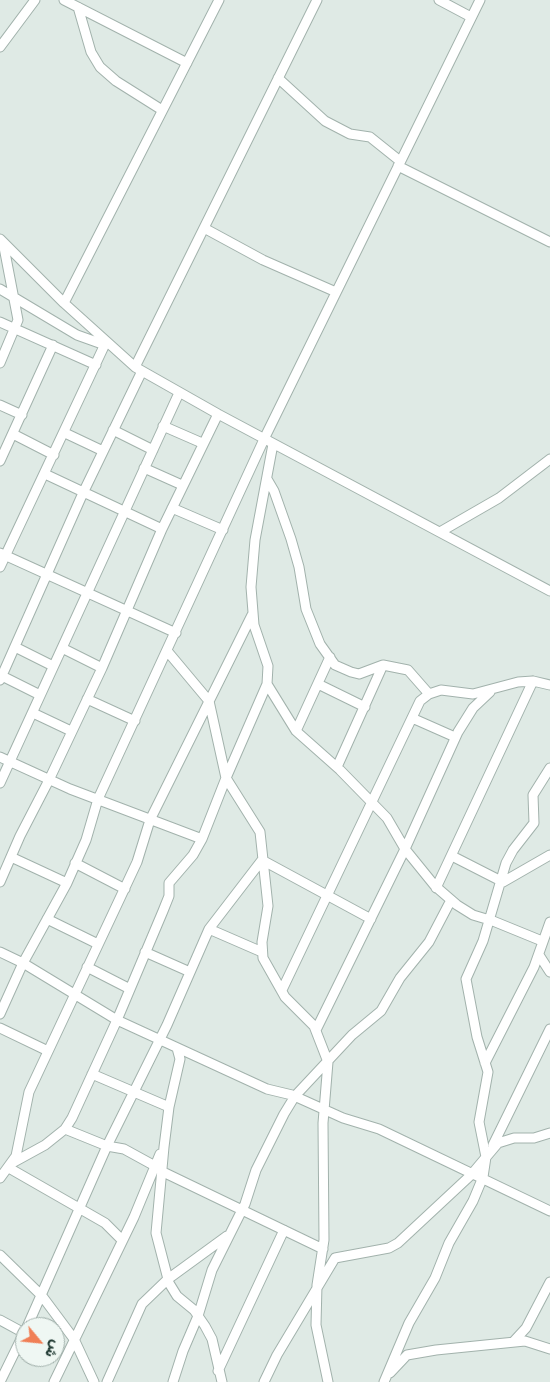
<!DOCTYPE html>
<meta charset="utf-8">
<style>
body{margin:0}
#map{position:relative;width:550px;height:1382px;overflow:hidden;background:#dfeae5;font-family:Rubik,Cairo,sans-serif}
canvas{display:block}
.north{position:absolute;left:15px;top:1317px;width:50px;height:50px;box-sizing:border-box;background:#eff7f3;border:1px solid #9caba6;border-radius:50%;rotate:118deg;font-size:14px;font-weight:700;line-height:20px;text-align:center;color:#203a33}
.north::after{content:'';display:block;margin:auto;width:18px;height:22px;background:#f07f56;clip-path:polygon(50% 0,100% 100%,50% 72%,0 100%)}
</style>
<div id="map">
<canvas width="550" height="1382"></canvas>
<div class="north">ش</div>
</div>
<script>
const c = document.querySelector('canvas').getContext('2d');
c.lineJoin = 'round';
const poly = rows => new Path2D(rows.map(r => 'M' + r).join(''));
function strokePath(path, color, width, dash) { c.strokeStyle = color; c.lineWidth = width; c.lineCap = dash ? 'butt' : 'round'; c.setLineDash(dash || []); c.stroke(path); }
const minor = poly([
 [64,0,187,63],
 [439,0,471,17],
 [78,7,91,52,100,67,116,81,162,110],
 [0,47,35,0],
 [278,78,325,121,350,134,370,137,400,161],
 [398,166,550,242],
 [204,228,263,260,336,292],
 [0,239,64,303,135,367,218,414,550,591],
 [0,289,77,335,105,345],
 [64,303,219,0],
 [0,322,96,365],
 [0,363,18,320,3,242],
 [135,367,317,0],
 [0,405,22,415],
 [163,426,202,443],
 [113,430,153,450],
 [65,433,103,451],
 [13,434,54,455],
 [0,461,53,345],
 [144,468,182,485],
 [45,474,162,529],
 [267,479,274,491,291,539,299,567,306,609,320,644,335,665,351,672,359,674,383,665,408,670,429,694],
 [172,508,223,530],
 [440,532,499,498,550,459],
 [0,553,176,633],
 [0,567,106,342],
 [15,647,53,666],
 [62,648,102,668],
 [168,652,209,701,226,778,260,832,268,906,262,942,263,958,285,997,314,1026,328,1062,323,1123,324,1240,317,1285,316,1325,328,1382],
 [2,676,40,695],
 [0,680,83,493,142,371],
 [267,684,296,731,340,770,387,818,405,849,435,886,457,905,473,915,493,921,542,941],
 [318,684,365,707],
 [87,699,135,721],
 [33,713,71,731],
 [412,718,455,737],
 [296,731,330,657],
 [0,757,70,789,202,839],
 [337,767,383,665],
 [0,783,179,393],
 [452,856,503,882,550,855],
 [11,857,67,883],
 [75,863,125,889],
 [0,882,20,836,49,780,102,668,162,529,218,414],
 [436,888,533,681],
 [47,919,98,944],
 [209,929,262,952],
 [0,952,23,963,117,1020,267,1089,292,1095,343,1118,379,1129,550,1211],
 [145,952,190,972],
 [539,955,550,972],
 [87,967,130,989],
 [282,990,420,701,429,694,441,690,473,694,518,682,533,681,550,685],
 [0,1014,23,963,67,883,86,840,98,799,266,435,480,0],
 [0,1028,48,1051],
 [316,1030,405,849,458,732,473,708,490,692],
 [177,1048,180,1059,169,1107,164,1147,156,1233,169,1283,177,1296,194,1310,205,1326,212,1339,222,1382],
 [485,1063,534,967,550,922],
 [92,1074,169,1107],
 [65,1129,107,1146,124,1149,155,1166],
 [493,1145,550,1029],
 [14,1162,45,1145,65,1129,72,1118,117,1020,163,911,169,896,169,883,193,855,202,839,226,778,267,684,268,666,254,625,251,587,255,540,273,444],
 [9,1168,105,1223,122,1240],
 [161,1171,323,1249],
 [0,1178,16,1156,29,1092,137,862,150,820,252,615],
 [0,1255,42,1296,74,1339,94,1382],
 [0,1320,24,1333],
 [27,1327,107,1146,167,1025,209,929,262,860,371,919],
 [514,1341,526,1328,550,1282],
 [218,1371,284,1230],
 [390,1373,407,1355,436,1350,525,1341,550,1349],
 [0,1382,25,1331],
 [54,1382,134,1217,160,1154],
 [107,1382,142,1304,168,1279,227,1236],
 [173,1382,183,1351,198,1316,212,1270,245,1204,256,1170,284,1114,295,1096,352,1035,381,1011,400,978,429,942,451,900],
 [264,1382,277,1355,335,1258,389,1248,398,1243,471,1175,498,1143,514,1138,534,1138,550,1133],
 [384,1382,409,1323,435,1278,449,1243,473,1201,483,1177,486,1157,479,1122,488,1072,477,1037,466,979,483,941,506,863,513,850,534,823,533,795,550,768]
]);
strokePath(minor, '#a2b2ac', 11);
strokePath(minor, '#fff', 9);
</script>
